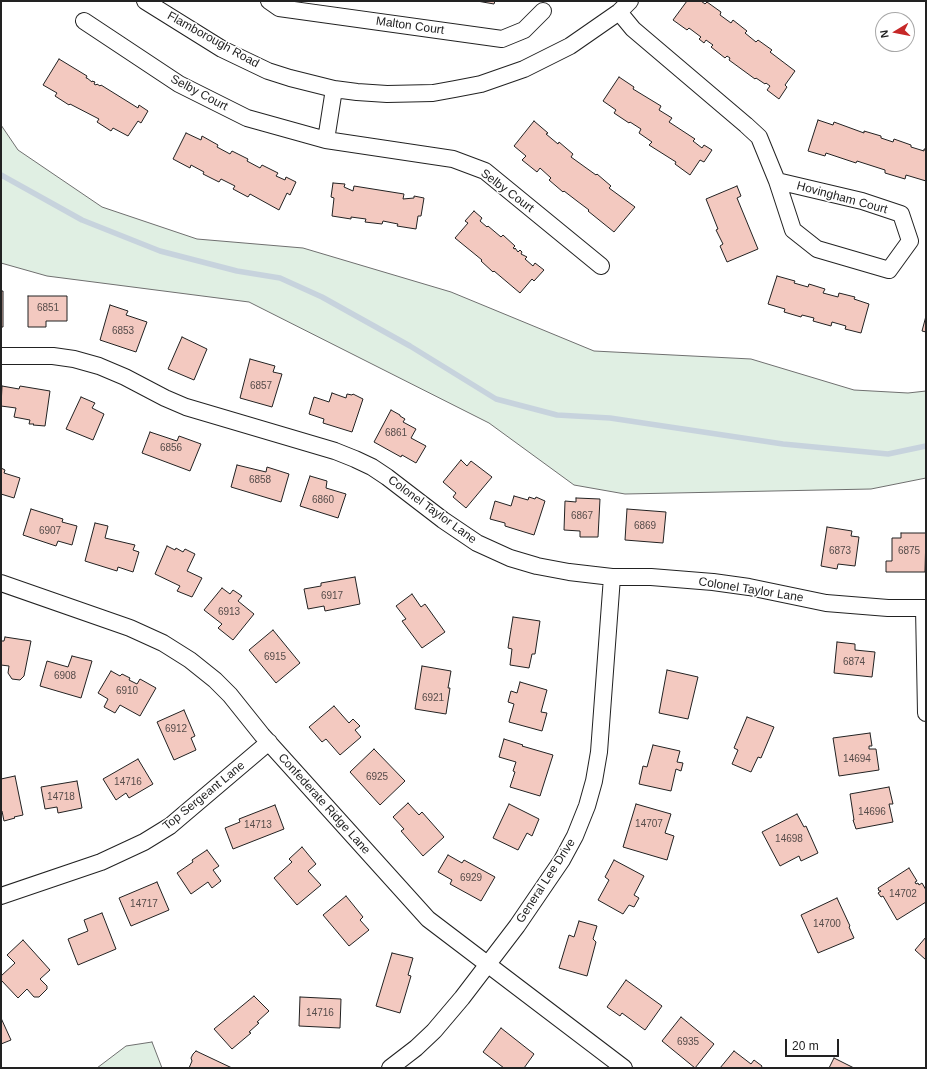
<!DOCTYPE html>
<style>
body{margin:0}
#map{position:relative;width:927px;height:1069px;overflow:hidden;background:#fff;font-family:Arial,sans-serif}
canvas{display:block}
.frame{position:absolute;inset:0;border:2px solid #222;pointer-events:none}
.north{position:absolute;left:875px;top:12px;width:40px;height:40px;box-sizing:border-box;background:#fff;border:1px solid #a7a7a7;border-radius:50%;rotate:260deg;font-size:11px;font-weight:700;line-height:16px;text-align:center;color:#222}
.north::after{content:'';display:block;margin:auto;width:14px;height:18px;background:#c62828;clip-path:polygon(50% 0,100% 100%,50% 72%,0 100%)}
.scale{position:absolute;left:785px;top:1039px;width:54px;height:18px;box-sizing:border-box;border:2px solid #222;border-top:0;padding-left:5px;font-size:12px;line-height:14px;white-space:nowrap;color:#222;-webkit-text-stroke:3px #fff;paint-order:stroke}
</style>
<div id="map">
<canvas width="927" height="1069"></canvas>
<div class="frame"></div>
<div class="north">N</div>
<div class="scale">20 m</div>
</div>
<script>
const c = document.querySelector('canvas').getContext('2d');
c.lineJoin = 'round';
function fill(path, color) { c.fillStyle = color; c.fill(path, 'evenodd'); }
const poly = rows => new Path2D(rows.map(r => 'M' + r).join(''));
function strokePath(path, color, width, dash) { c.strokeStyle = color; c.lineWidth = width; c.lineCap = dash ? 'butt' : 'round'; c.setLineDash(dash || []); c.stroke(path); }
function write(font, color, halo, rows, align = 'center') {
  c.font = font + ' Arial,sans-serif'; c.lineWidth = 3; c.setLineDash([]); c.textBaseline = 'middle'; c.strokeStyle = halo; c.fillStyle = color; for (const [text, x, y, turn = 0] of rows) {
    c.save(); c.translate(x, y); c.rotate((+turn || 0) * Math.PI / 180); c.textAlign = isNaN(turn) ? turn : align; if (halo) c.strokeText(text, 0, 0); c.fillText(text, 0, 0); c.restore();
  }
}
const green = poly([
 [1,125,18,150,102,207,197,239,303,248,451,292,594,351,751,359,854,390,908,393,926,391,926,478,871,489,625,494,574,485,489,423,249,302,47,276,1,263,1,125],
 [152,1042,162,1068,97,1068,126,1046,152,1042]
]);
fill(green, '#e0efe3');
strokePath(green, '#6f6f6f', 1);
strokePath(poly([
 [1,175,82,220,160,251,237,271,280,278,322,297,410,346,496,399,557,415,610,418,783,444,888,454,926,446]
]), '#c7d3dd', 5.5);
const building = poly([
 [477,1,495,1,494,4,477,1],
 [687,1,701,1,705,4,707,2,721,12,720,15,731,23,733,20,747,31,745,33,756,42,758,40,772,50,770,52,795,71,785,85,787,87,779,99,767,90,770,86,766,83,765,84,756,78,755,79,729,60,730,58,727,56,725,58,711,47,713,45,706,40,704,43,699,39,701,37,689,28,687,30,673,20,687,1],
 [59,59,87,76,86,78,87,78,92,82,92,81,95,82,94,84,96,85,97,84,100,86,101,85,138,108,139,105,148,111,141,123,138,121,128,136,113,128,111,131,97,122,99,119,70,104,69,105,55,96,57,93,43,85,59,59],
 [619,77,634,87,633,89,661,106,659,110,672,118,669,122,695,139,693,141,702,148,704,145,712,150,704,162,700,160,690,175,675,164,676,162,649,145,652,142,639,133,641,129,630,122,629,123,614,113,616,110,603,101,619,77],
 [818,120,833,125,834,122,864,133,864,131,881,136,881,138,893,142,894,139,911,145,911,147,924,151,924,149,926,149,926,181,906,175,905,179,885,173,885,170,857,161,856,163,826,153,825,156,808,151,818,120],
 [534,121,548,133,546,134,558,144,559,142,573,154,571,157,596,175,597,174,611,186,609,188,635,207,614,232,588,211,589,210,577,201,564,191,563,192,549,180,551,178,540,168,537,172,522,160,526,156,514,146,534,121],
 [186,133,201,140,202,136,218,145,217,147,230,154,232,151,248,159,247,161,260,168,262,165,278,173,276,176,285,180,286,177,296,182,290,195,287,193,279,210,250,194,248,197,233,189,235,186,221,179,219,182,203,174,204,172,191,165,190,168,173,159,186,133],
 [333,183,345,184,344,187,353,191,354,186,404,194,403,199,414,198,414,196,424,198,421,216,418,216,416,229,397,226,398,224,383,221,382,224,365,222,366,219,351,217,351,219,332,216,334,198,331,197,333,183],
 [737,186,741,196,737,198,758,249,727,262,720,246,723,244,716,230,718,229,706,199,737,186],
 [474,211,482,218,480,221,487,227,488,226,501,237,503,235,515,246,513,248,515,249,515,248,518,252,520,250,522,252,521,254,527,257,525,259,533,266,535,263,544,270,534,281,532,279,520,293,494,271,493,272,481,261,482,260,455,238,468,223,465,221,474,211],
 [777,276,795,281,794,283,808,287,809,284,825,289,823,293,838,297,839,293,855,297,854,299,869,304,861,333,845,329,846,326,832,322,831,326,813,321,814,318,802,315,801,317,784,312,785,309,768,304,777,276],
 [1,291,3,291,3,327,1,327,1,291],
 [28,296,67,296,67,321,46,321,46,327,28,327,28,296],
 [110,305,128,311,126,315,147,322,136,352,100,340,110,305],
 [926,316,926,332,922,331,926,316],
 [182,337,207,349,194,380,168,369,182,337],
 [250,359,275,366,273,372,282,374,272,407,240,398,250,359],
 [2,386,19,389,20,386,50,391,45,426,33,425,34,424,29,424,30,420,14,417,16,408,1,406,2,386],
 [332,393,346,398,347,394,352,395,353,394,363,399,352,432,323,423,324,419,309,414,314,397,329,402,332,393],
 [81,397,95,403,92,408,104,414,93,440,66,429,81,397],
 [391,410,400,415,400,416,405,419,403,422,416,429,411,438,426,446,416,463,402,455,401,457,374,442,391,410],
 [150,432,177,441,179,436,201,444,190,471,142,453,150,432],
 [461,460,467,466,471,461,492,477,466,508,453,497,456,493,443,482,461,460],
 [237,465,266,472,267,467,289,474,281,502,231,487,237,465],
 [1,468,5,470,4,473,20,478,14,498,1,494,1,468],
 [310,476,327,481,326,488,346,494,338,518,300,506,310,476],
 [514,496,528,500,529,497,535,499,536,497,545,501,534,535,505,526,505,523,490,519,495,501,511,506,514,496],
 [576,498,600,499,598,537,580,537,580,531,564,530,565,501,576,502,576,498],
 [31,509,63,519,62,522,77,526,72,545,58,541,56,546,23,535,31,509],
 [627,509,666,512,663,543,625,540,627,509],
 [95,523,108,526,105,538,135,545,133,550,139,552,133,572,118,567,117,571,85,561,95,523],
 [827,527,852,531,851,536,859,537,855,566,838,564,837,569,821,566,827,527],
 [901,533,926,533,925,572,886,572,886,561,892,561,892,538,901,538,901,533],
 [167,546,175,550,176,548,183,552,185,549,195,554,187,571,202,578,192,597,177,591,180,586,155,574,167,546],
 [355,577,360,604,325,611,324,606,308,609,304,589,321,586,321,583,355,577],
 [222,588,230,594,233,590,242,596,238,601,254,614,233,640,218,628,222,624,204,610,222,588],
 [412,594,421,607,425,604,445,632,422,648,402,621,406,619,396,606,412,594],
 [513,617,540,621,535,654,532,654,529,668,510,665,512,649,508,648,513,617],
 [273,630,300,663,276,683,249,650,273,630],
 [5,637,31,641,24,676,20,680,12,679,8,673,9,666,1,665,1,641,4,641,5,637],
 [837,642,855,644,855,650,875,652,872,677,834,673,837,642],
 [72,656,92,661,81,698,40,686,47,661,68,667,72,656],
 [422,666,451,671,448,688,450,688,446,714,415,709,422,666],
 [667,670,698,677,688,719,659,713,667,670],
 [111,671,120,676,122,674,130,678,129,680,137,684,140,679,156,688,140,716,120,705,115,713,104,707,108,699,98,693,111,671],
 [520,682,547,690,541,712,547,713,542,731,509,722,514,704,508,702,511,691,517,693,520,682],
 [334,706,349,723,353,719,360,726,355,730,361,737,340,755,326,739,322,742,309,727,334,706],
 [184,710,195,736,191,738,196,750,174,760,157,722,184,710],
 [747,717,774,727,761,758,758,757,751,772,732,764,738,750,734,748,747,717],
 [870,733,872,746,869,746,869,749,876,749,879,770,839,776,833,738,870,733],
 [504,739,523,745,522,746,553,755,540,796,510,787,515,772,513,771,516,762,499,757,504,739],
 [653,745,680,751,677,762,683,763,681,771,676,769,671,791,639,784,643,766,647,767,653,745],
 [374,749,405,781,380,805,350,772,374,749],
 [138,759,153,784,129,798,126,793,116,800,103,779,138,759],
 [15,776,23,815,14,817,15,818,4,821,2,811,1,811,1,779,15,776],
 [77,781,82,808,58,813,57,807,45,809,41,787,77,781],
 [889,787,893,804,889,804,893,822,856,829,853,820,854,820,850,794,889,787],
 [408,803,419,815,422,812,444,837,423,856,401,831,404,829,393,817,408,803],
 [509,804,539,819,532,836,527,833,518,850,493,838,509,804],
 [636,804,671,814,665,833,674,836,667,860,623,847,636,804],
 [275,805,284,829,233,849,225,828,240,822,239,819,275,805],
 [797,814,804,827,806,826,818,853,801,861,799,856,780,866,762,832,797,814],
 [302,847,316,864,308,871,321,885,297,905,274,878,292,862,289,859,302,847],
 [207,850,219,866,213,870,221,881,212,888,208,882,191,894,177,873,193,862,192,860,207,850],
 [448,855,462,863,464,860,495,877,481,901,450,884,452,880,438,872,448,855],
 [614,860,644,876,634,895,639,898,634,907,629,905,623,914,598,900,609,880,605,877,614,860],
 [909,868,917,881,915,882,916,884,918,883,919,885,922,883,926,890,926,902,897,920,883,896,881,897,878,893,881,891,879,891,878,888,909,868],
 [157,882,169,910,131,926,119,898,157,882],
 [346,896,363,917,360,920,369,930,349,946,323,915,346,896],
 [837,898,850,926,849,927,854,938,818,953,801,915,837,898],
 [102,913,116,949,78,965,68,939,88,931,84,920,102,913],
 [579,921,597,926,593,939,596,942,587,976,559,968,569,935,574,937,579,921],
 [926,937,926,960,915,950,926,937],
 [23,940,50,970,40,979,47,986,47,989,39,997,34,997,27,989,18,998,1,980,1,976,15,963,7,955,23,940],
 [392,953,413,958,408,975,411,976,400,1013,376,1006,392,953],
 [626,980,662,1006,645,1030,622,1013,620,1016,607,1007,626,980],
 [254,996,269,1011,257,1022,259,1023,249,1032,251,1033,232,1049,214,1029,254,996],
 [300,997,341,999,340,1028,299,1026,300,997],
 [681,1017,714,1044,695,1068,662,1041,681,1017],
 [1,1018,11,1040,1,1044,1,1018],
 [501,1028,534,1054,524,1068,504,1068,483,1052,501,1028],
 [196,1051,232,1068,189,1068,192,1061,191,1058,193,1054,196,1051],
 [734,1051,751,1064,754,1060,762,1066,761,1068,720,1068,734,1051],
 [834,1058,854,1068,829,1068,834,1058]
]);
fill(building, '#f3c9c0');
strokePath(building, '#222', 1);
const street = poly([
 [145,1,222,49,268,71,290,78,334,89,357,92,387,94,433,93,455,89,481,84,524,69,570,46,619,12,630,1],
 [269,1,279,8,502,39,524,30,543,11],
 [619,12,633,29,746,125,759,137,777,181,793,230,817,249,889,270,910,241,901,214,862,201,777,181],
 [84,21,179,84,247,118,326,140,334,89],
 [326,140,453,159,485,171,601,266],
 [1,356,53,356,74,359,99,366,125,377,165,398,186,407,335,451,355,459,372,467,387,477,443,520,477,543,510,558,537,566,569,572,612,577,651,577,713,582,749,587,826,603,888,608,926,608],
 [1,583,130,628,163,643,190,660,215,680,230,695,262,735,428,919,624,1068],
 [924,608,926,713],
 [1,896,101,862,144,842,170,826,269,742],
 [390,1068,416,1048,434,1031,462,998,517,926,562,860,575,836,587,806,594,781,599,752,612,577]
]);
strokePath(street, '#222', 18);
strokePath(street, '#fff', 16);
write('10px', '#564c4a', null, [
 ["6851",48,308],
 ["6853",123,331],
 ["6857",261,386],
 ["6861",396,433],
 ["6856",171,448],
 ["6858",260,480],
 ["6860",323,500],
 ["6867",582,516],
 ["6869",645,526],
 ["6907",50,531],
 ["6873",840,551],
 ["6875",909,551],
 ["6917",332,596],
 ["6913",229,612],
 ["6915",275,657],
 ["6874",854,662],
 ["6908",65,676],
 ["6910",127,691],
 ["6921",433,698],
 ["6912",176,729],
 ["14694",857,759],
 ["6925",377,777],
 ["14716",128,782],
 ["14718",61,797],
 ["14696",872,812],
 ["14707",649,824],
 ["14713",258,825],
 ["14698",789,839],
 ["6929",471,878],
 ["14702",903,894],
 ["14717",144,904],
 ["14700",827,924],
 ["14716",320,1013],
 ["6935",688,1042]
]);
write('12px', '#222', '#fff', [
 ["Malton Court",410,26,8],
 ["Flamborough Road",213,40,29],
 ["Selby Court",199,93,28],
 ["Selby Court",507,191,37],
 ["Hovingham Court",842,198,15],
 ["Colonel Taylor Lane",432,510,36],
 ["Colonel Taylor Lane",751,590,9],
 ["Top Sergeant Lane",204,796,-39],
 ["Confederate Ridge Lane",324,804,48],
 ["General Lee Drive",546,881,-57]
]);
</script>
